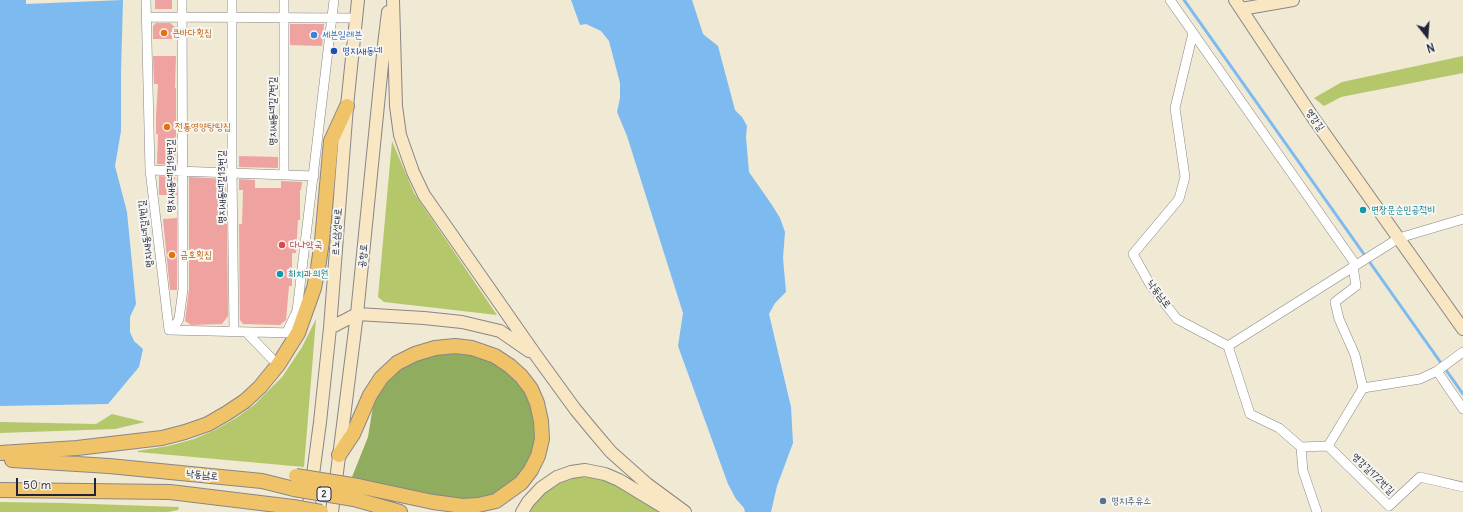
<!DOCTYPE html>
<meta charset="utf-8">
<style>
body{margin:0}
#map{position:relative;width:1463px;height:512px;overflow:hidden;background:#f0e9d4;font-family:Delius,sans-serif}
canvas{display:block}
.north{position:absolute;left:1407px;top:16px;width:40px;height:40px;-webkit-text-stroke:3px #f6f6f2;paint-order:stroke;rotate:163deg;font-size:11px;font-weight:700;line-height:16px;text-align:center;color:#22223b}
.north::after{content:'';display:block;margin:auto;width:14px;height:18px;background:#22223b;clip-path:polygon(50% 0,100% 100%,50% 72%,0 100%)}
.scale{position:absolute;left:16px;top:478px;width:80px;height:18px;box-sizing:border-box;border:2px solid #22223b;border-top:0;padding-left:5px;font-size:12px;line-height:14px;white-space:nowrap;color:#22223b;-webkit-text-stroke:3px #f6f6f2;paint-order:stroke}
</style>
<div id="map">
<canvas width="1463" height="512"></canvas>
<div class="north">N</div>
<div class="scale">50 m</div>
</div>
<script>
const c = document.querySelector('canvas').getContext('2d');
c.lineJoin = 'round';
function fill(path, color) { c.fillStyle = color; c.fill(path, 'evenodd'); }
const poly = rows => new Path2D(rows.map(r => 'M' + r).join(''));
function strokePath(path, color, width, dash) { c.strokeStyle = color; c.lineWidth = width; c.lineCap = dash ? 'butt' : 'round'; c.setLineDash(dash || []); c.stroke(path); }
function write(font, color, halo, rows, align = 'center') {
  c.font = font + ' Delius,"Poor Story",sans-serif'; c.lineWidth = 4; c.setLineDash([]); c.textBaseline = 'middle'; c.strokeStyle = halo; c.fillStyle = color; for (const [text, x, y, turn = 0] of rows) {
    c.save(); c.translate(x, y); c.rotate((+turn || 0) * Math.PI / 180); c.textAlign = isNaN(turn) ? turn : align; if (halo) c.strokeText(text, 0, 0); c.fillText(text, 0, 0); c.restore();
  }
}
fill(poly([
 [1463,56,1463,73,1341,97,1324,106,1314,98,1342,82],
 [392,141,414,193,497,315,384,302,378,297],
 [316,319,304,467,138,452,137,451,168,446,194,439,215,430,236,418,254,405,282,377,302,347],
 [112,414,145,422,115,429,0,433,0,422,96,424],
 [591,477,610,481,666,512,529,512,536,500,552,485,569,478],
 [0,502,63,503,179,507,178,510,168,512,0,512]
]), '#b4c76b');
fill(poly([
 [443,353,461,353,473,355,495,363,512,377,521,387,529,397,538,424,534,449,526,468,502,492,475,500,440,498,352,477,368,437,373,406,378,396,387,383,399,371,418,360]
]), '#8fac5f');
fill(poly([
 [0,0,26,0,26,4,123,0,121,72,121,131,115,166,127,212,136,304,130,317,130,332,134,341,143,349,139,367,108,404,0,406],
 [571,0,692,0,703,34,718,46,735,110,742,117,747,126,746,137,749,172,772,205,780,218,785,232,783,258,786,292,775,303,769,314,791,407,793,443,777,486,771,512,745,512,744,508,736,499,728,484,678,346,683,313,627,136,617,112,620,98,620,83,609,41,601,31,586,24,580,25]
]), '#7dbaf0');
strokePath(poly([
 [1184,0,1463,394]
]), '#7dbaf0', 3);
fill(poly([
 [155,0,172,0,172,9,155,9],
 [156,23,170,23,175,27,175,39,153,39,153,26],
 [290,24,324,24,322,46,290,45],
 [153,56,176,56,175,88,176,88,176,134,175,165,157,164,158,134,156,134,156,116,158,84,154,84],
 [239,156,278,157,278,168,239,167],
 [159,176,175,177,174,186,177,184,177,195,159,195],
 [189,177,225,179,226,180,225,224,227,224,228,316,222,324,191,325,185,321,189,289],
 [239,179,255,180,255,188,281,188,281,181,302,182,301,190,300,190,300,220,298,220,296,253,292,253,292,286,289,286,286,320,280,325,243,324,240,320,239,224,242,224,243,190,239,190],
 [177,218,177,290,170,290,163,219]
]), '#efa3a0');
const street = poly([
 [146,0,150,170,169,330],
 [232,0,232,172,234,331],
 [284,0,284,174],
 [1170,0,1356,265],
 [147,17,356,18],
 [1193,33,1175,108,1185,177,1179,199,1133,254,1151,286,1177,319,1228,346,1250,414,1279,428,1301,447,1303,471,1317,512],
 [150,170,314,176],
 [1353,266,1356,286,1335,302,1339,319,1355,355,1363,388],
 [169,330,176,324,179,319,183,289,182,0],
 [169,330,293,333],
 [246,332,278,365],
 [287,332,297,311,334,0],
 [1228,346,1399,238,1463,219],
 [1437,371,1463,409],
 [1328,446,1363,388,1420,379,1437,371,1463,352],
 [1328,446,1389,506,1420,477,1463,487],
 [1301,447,1328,446]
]);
const secondary = poly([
 [393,0,396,106,400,135,413,172,424,195,535,354,575,409,594,432,611,452,647,484,685,512],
 [1235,0,1314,119,1463,329],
 [1241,9,1293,0],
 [330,328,357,314,424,318,462,322,500,331,529,351],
 [308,512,320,422,330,328,347,106,358,0],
 [332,512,357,314,384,45,388,12],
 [522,512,528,502,541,488,557,477,571,472,585,470,605,474,619,480,665,508,672,509]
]);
const primary = poly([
 [0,453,77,448,162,438,185,432,208,424,227,413,245,401,260,387,278,365,298,333,314,288,318,268,322,241,331,141,347,106],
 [339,455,353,434,370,395,381,378,397,363,415,354,435,348,455,346,472,348,495,356,510,366,521,376,531,389,537,403,541,421,542,439,538,456,531,470,521,483,496,501,478,505,463,506,433,502,358,486],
 [12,460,109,466,262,481,294,489],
 [0,490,170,492,293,507],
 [354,499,400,512]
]);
strokePath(street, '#898688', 10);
strokePath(secondary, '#898688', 14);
strokePath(primary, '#898688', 16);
strokePath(street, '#fff', 9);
strokePath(secondary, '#f9e7c3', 12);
strokePath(primary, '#f1c369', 14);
const primaryBridge = poly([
 [296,476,358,486],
 [294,489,354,499],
 [293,507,321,512]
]);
strokePath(primaryBridge, '#898688', 16, []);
strokePath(primaryBridge, '#f1c369', 14);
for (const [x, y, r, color] of [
 [164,33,4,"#e8710a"],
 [314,35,4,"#3f7fe0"],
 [334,51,4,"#1a4fb4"],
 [167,127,4,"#e8710a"],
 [1363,210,4,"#0f9aa8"],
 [282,245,4,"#e0444e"],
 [172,255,4,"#e8710a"],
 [280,274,4,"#0f9aa8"],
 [1103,501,4,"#5c6f8a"]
]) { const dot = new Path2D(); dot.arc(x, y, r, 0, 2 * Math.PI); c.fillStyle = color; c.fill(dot); strokePath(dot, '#f6f6f2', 1.5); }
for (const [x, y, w] of [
 [324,494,14]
]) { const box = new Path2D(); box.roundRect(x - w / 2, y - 7, w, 14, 3); c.fillStyle = '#f6f6f2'; c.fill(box); strokePath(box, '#22223b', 1); }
write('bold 9px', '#22223b', null, [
 ["2",324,494]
]);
write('10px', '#c56008', '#f6f6f2', [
 ["큰바다횟집",172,33],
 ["전통영양탕땅집",175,127],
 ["금호횟집",180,255]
], 'left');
write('10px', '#366cbe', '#f6f6f2', [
 ["세븐일레븐",322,35]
], 'left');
write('10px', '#164399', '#f6f6f2', [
 ["명지새동네",342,51]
], 'left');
write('10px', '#22223b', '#f6f6f2', [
 ["명지새동네길7번길",273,111,-90],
 ["영강길",1315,120,55],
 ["명지새동네길19번길",171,176,-90],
 ["명지새동네길13번길",222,187,-90],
 ["르노삼성대로",337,232,-86],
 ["명지새동네길1번길",146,234,-97],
 ["공항로",363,256,-84],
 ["낙동남로",1159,294,54],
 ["영강길172번길",1373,474,44],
 ["낙동남로",202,475,6]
]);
write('10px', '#0d838f', '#f6f6f2', [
 ["면장문순민공적비",1371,210],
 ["최치과의원",288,274]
], 'left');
write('10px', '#be3a42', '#f6f6f2', [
 ["다나약국",290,245]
], 'left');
write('10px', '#4e5e75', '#f6f6f2', [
 ["명지주유소",1111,501]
], 'left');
</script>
